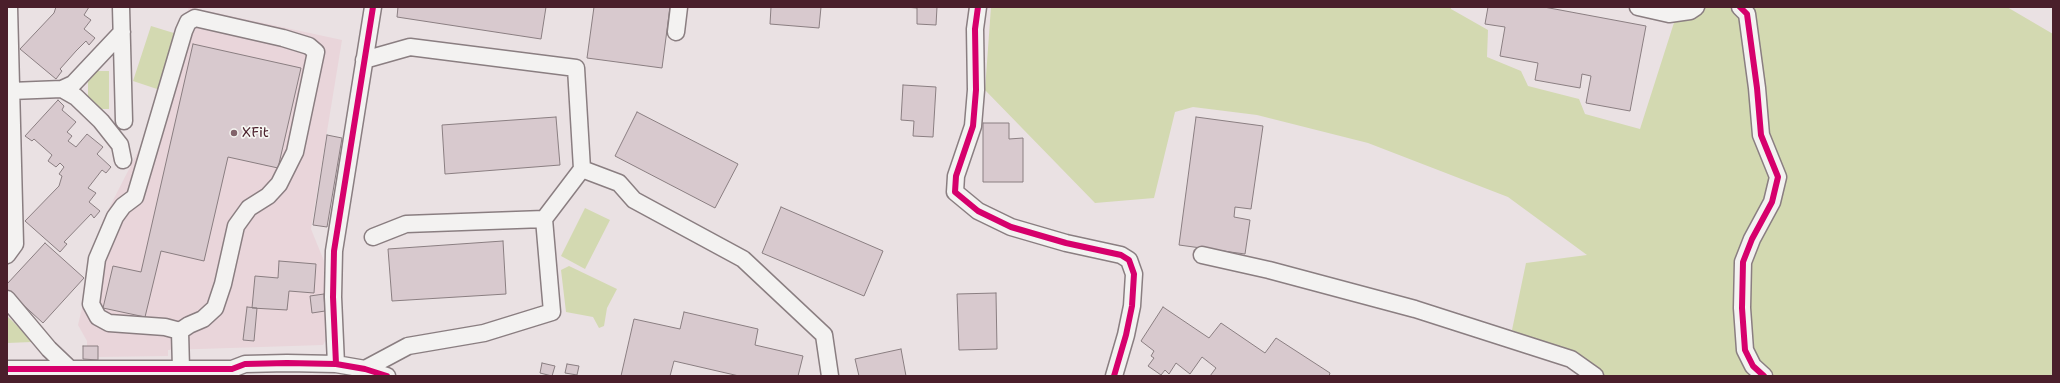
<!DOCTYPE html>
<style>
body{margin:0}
#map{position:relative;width:2060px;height:383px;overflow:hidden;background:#eae1e3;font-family:"Shantell Sans",sans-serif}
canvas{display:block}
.frame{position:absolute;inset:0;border:8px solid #4a1f2b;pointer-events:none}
</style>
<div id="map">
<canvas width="2060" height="383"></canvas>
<div class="frame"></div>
</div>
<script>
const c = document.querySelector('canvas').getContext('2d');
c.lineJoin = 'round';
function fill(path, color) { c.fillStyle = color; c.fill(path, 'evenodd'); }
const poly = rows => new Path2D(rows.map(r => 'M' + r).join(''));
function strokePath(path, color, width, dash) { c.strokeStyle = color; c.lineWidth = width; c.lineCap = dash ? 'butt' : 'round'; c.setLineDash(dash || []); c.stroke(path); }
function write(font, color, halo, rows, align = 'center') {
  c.font = font + ' "Shantell Sans",sans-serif'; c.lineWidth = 3.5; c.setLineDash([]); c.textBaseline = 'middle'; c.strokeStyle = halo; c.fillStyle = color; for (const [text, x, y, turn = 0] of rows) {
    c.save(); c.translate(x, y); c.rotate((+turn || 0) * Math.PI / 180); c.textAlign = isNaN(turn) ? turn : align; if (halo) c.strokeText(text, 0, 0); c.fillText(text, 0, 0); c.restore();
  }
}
fill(poly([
 [189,7,342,40,311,229,324,261,328,316,328,336,323,345,168,350,168,356,98,357,87,346,87,341,78,325,103,220,152,124]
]), '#e9d5da');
fill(poly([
 [991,7,1451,7,1451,9,1488,30,1487,57,1521,71,1528,86,1579,99,1585,114,1640,129,1679,7,2007,7,2053,34,2053,376,1578,376,1581,361,1512,330,1526,263,1587,255,1508,197,1368,143,1257,115,1193,107,1175,112,1154,198,1095,203,985,90],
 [151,26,177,34,160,90,133,81],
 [97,71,109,71,109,109,97,109,88,98,88,82],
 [585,208,610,220,585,269,561,256],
 [569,266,617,289,607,308,604,326,599,328,593,317,566,312,561,270],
 [7,316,32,340,32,342,7,343]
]), '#d3d9b1');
const building = poly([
 [56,7,89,7,84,15,91,20,84,29,95,38,89,45,86,41,76,51,60,69,62,71,56,79,20,49,54,13,56,7],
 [398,7,546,7,541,39,397,17,398,7],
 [594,7,670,7,662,68,587,58,594,7],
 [771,7,821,7,819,28,770,24,771,7],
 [905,7,937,7,936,25,917,24,917,8,905,7],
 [1488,7,1544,7,1646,26,1630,111,1586,103,1591,76,1582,74,1580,88,1535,80,1538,63,1500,56,1505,27,1485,24,1488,7],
 [193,44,301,68,278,168,228,157,204,261,161,251,145,317,103,308,113,266,141,272,193,44],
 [903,85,936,87,933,137,913,136,914,121,901,120,903,85],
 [58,100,64,106,62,110,76,122,67,132,72,136,68,141,76,147,87,134,103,147,97,154,111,167,106,173,102,170,88,188,96,193,89,202,100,211,94,218,91,214,64,242,67,244,60,252,25,221,59,186,62,176,59,174,64,167,60,163,56,167,48,161,52,155,34,139,32,141,25,136,58,100],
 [637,112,738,164,715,208,615,156,637,112],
 [556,117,560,165,445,174,442,125,556,117],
 [1196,117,1263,126,1251,209,1235,207,1234,217,1250,220,1245,254,1179,245,1196,117],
 [983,123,1009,123,1009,139,1023,138,1023,182,983,182,983,123],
 [327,135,342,138,327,227,313,225,327,135],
 [781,207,883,251,864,296,762,253,781,207],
 [503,241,506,294,392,301,388,249,503,241],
 [45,243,84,278,43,323,7,290,7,284,45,243],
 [279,261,316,264,314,293,289,291,287,310,252,308,255,276,278,278,279,261],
 [996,293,997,349,959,350,957,294,996,293],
 [324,294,325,311,312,313,310,296,324,294],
 [247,307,257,308,254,341,243,340,247,307],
 [1163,307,1209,338,1221,323,1265,353,1276,338,1330,373,1329,376,1210,376,1216,368,1202,357,1190,374,1176,363,1169,374,1165,370,1161,375,1148,366,1154,358,1151,356,1154,351,1141,341,1163,307],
 [684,312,758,329,755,345,803,356,798,376,739,376,674,361,670,376,621,376,634,319,680,329,684,312],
 [83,346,98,346,98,360,83,359,83,346],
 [901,349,906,376,859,376,855,359,901,349],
 [542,363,555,366,552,376,540,373,542,363],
 [567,364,579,366,577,375,565,373,567,364]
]);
fill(building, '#d8c9ce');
strokePath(building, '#8a7e81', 1);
const minor = poly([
 [121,7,124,121],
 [978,7,975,29,976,90,973,126,956,176,955,192,978,211,1011,227,1066,243,1121,255,1129,260,1134,274,1132,306,1126,335,1114,376],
 [1638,7,1669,14,1690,11,1696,7],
 [1740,7,1747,14,1757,88,1761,135,1778,177,1772,202,1752,239,1743,262,1742,308,1745,350,1753,366,1764,376],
 [676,32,679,7],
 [364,60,410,47,576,68,582,169,544,219,552,312,484,333,408,346,365,369],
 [62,89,76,97,101,121,120,145,123,160],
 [11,91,62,89,73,84,122,32],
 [582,169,619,183,634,200,743,259,824,335,830,376],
 [373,237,406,224,544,219],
 [7,255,15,244,9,7],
 [1202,255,1269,270,1415,309,1571,359,1595,376],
 [7,299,49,349,70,369],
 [180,331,165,327,109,323,98,317,91,304,97,259,115,217,123,206,135,197,184,31,188,22,195,18,283,38,309,46,316,52,295,152,279,184,268,196,249,208,236,226,223,284,215,308,203,319,189,325,180,331,181,369],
 [336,364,333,297,334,251,373,7],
 [7,369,232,369,245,364,287,363,336,364,365,369,387,376]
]);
strokePath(minor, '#8a7e81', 19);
strokePath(minor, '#f3f2f1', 16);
strokePath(poly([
 [978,7,975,29,976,90,973,126,956,176,955,192,978,211,1011,227,1066,243,1121,255,1129,260,1134,274,1132,306,1126,335,1114,376],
 [1740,7,1747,14,1757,88,1761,135,1778,177,1772,202,1752,239,1743,262,1742,308,1745,350,1753,366,1764,376],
 [336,364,333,297,334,251,373,7],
 [7,369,232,369,245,364,287,363,336,364,365,369,387,376]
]), '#d6006c', 6);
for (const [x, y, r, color] of [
 [234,133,4,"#82636b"]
]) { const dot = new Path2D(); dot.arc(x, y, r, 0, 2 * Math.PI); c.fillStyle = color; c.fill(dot); strokePath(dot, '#f6f6f2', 1.5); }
write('14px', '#4a1f2b', '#f6f6f2', [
 ["XFit",242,133]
], 'left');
</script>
